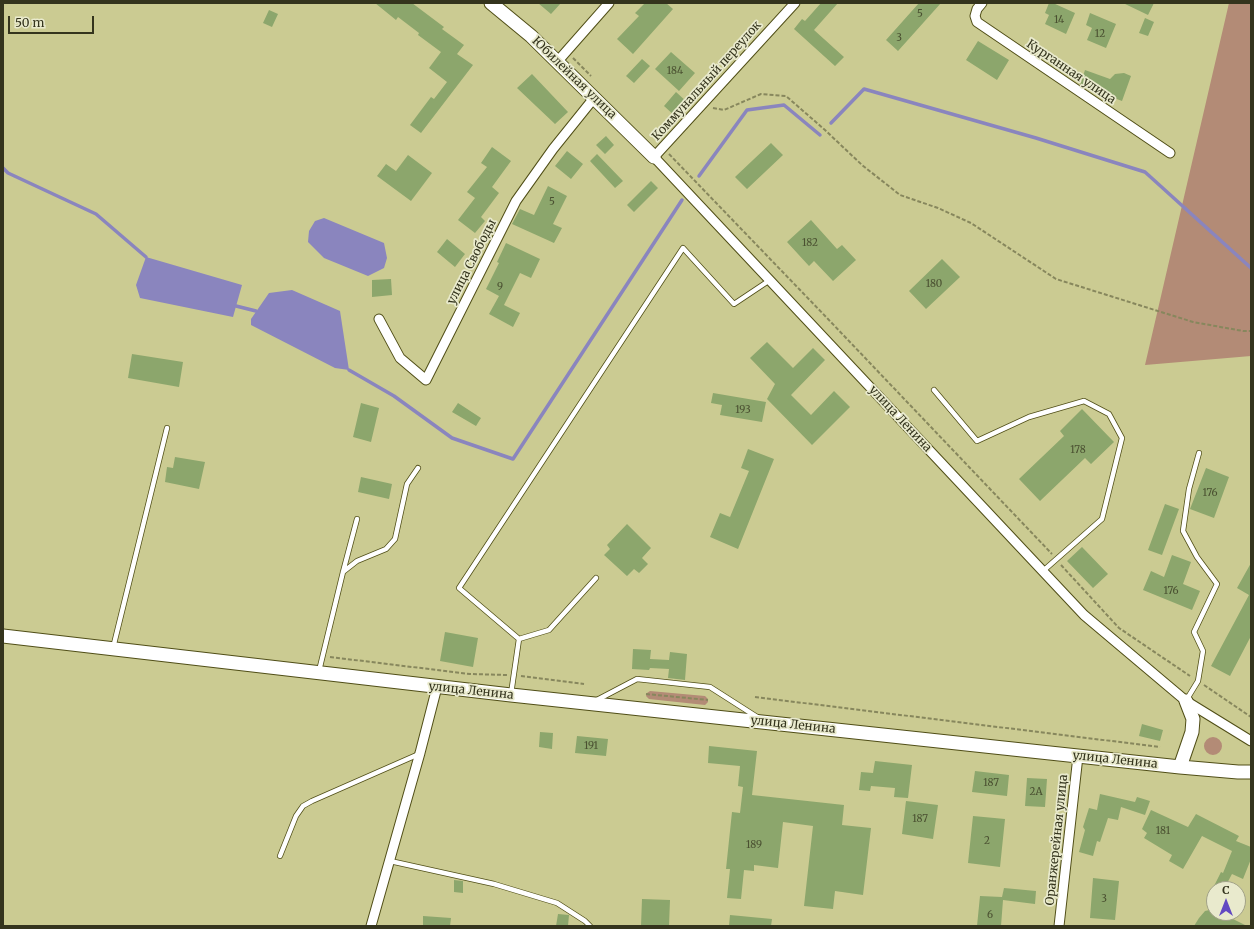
<!DOCTYPE html>
<meta charset="utf-8">
<style>
body{margin:0}
#map{position:relative;width:1254px;height:929px;overflow:hidden;background:#cbcb92;font-family:Merriweather,serif}
canvas{display:block}
.frame{position:absolute;inset:0;border:4px solid #34341d;pointer-events:none}
.north{position:absolute;left:1206px;top:881px;width:40px;height:40px;box-sizing:border-box;background:#e9eacd;border:1px solid #a1a187;border-radius:50%;rotate:0deg;font-size:11px;font-weight:700;line-height:16px;text-align:center;color:#34341d}
.north::after{content:'';display:block;margin:auto;width:14px;height:18px;background:#6249c2;clip-path:polygon(50% 0,100% 100%,50% 72%,0 100%)}
.scale{position:absolute;left:8px;top:16px;width:86px;height:18px;box-sizing:border-box;border:2px solid #34341d;border-top:0;padding-left:5px;font-size:12px;line-height:14px;white-space:nowrap;color:#34341d;-webkit-text-stroke:3px #e9eacd;paint-order:stroke}
</style>
<div id="map">
<canvas width="1254" height="929"></canvas>
<div class="frame"></div>
<div class="north">С</div>
<div class="scale">50 m</div>
</div>
<script>
const c = document.querySelector('canvas').getContext('2d');
c.lineJoin = 'round';
function fill(path, color) { c.fillStyle = color; c.fill(path, 'evenodd'); }
const poly = rows => new Path2D(rows.map(r => 'M' + r).join(''));
function strokePath(path, color, width, dash) { c.strokeStyle = color; c.lineWidth = width; c.lineCap = dash ? 'butt' : 'round'; c.setLineDash(dash || []); c.stroke(path); }
function write(font, color, halo, rows, align = 'center') {
  c.font = font + ' Merriweather,serif'; c.lineWidth = 3.5; c.setLineDash([]); c.textBaseline = 'middle'; c.strokeStyle = halo; c.fillStyle = color; for (const [text, x, y, turn = 0] of rows) {
    c.save(); c.translate(x, y); c.rotate((+turn || 0) * Math.PI / 180); c.textAlign = isNaN(turn) ? turn : align; if (halo) c.strokeText(text, 0, 0); c.fillText(text, 0, 0); c.restore();
  }
}
fill(poly([
 [1229,3,1251,3,1251,356,1145,365],
 [650,691,705,696,708,699,708,702,705,705,649,699,646,696,647,693],
 '1204 746a9 9 0 1 1 18 0a9 9 0 1 1-18 0Z'
]), '#b38b76');
fill(poly([
 [324,218,384,243,387,258,384,268,368,276,324,258,308,242,309,231,315,221],
 [146,257,242,285,233,317,140,298,136,285],
 [292,290,340,311,349,370,335,368,251,325,251,319,269,293]
]), '#8a85be');
strokePath(poly([
 [831,123,864,89,1036,138,1145,172,1251,268],
 [3,168,8,173,96,214,146,257],
 [699,176,747,110,784,105,820,135],
 [236,306,256,311],
 [349,370,394,396,452,438,513,459,682,200]
]), '#8a85be', 3.5);
fill(poly([
 [375,3,412,3,444,27,442,29,464,45,457,54,473,65,421,133,410,125,431,97,434,99,447,82,429,68,441,52,418,35,419,33,398,17,396,20],
 [538,3,561,3,551,14],
 [645,3,666,3,673,9,633,54,617,39,639,16,635,13],
 [821,3,838,3,814,30,844,57,835,66,794,29,802,19,805,21],
 [919,3,941,3,898,51,886,40],
 [1049,3,1053,3,1075,13,1066,34,1045,24,1049,15,1045,13],
 [1123,3,1154,3,1148,15],
 [269,10,278,14,272,27,263,23],
 [1090,13,1116,24,1106,48,1087,40,1092,28,1086,25],
 [1145,18,1154,22,1148,36,1139,33],
 [978,41,1009,60,997,80,966,60],
 [671,52,695,73,679,91,655,69],
 [642,59,650,66,634,83,626,76],
 [1085,70,1110,79,1115,74,1124,73,1131,76,1122,101,1080,85],
 [532,74,568,112,555,124,517,88],
 [676,92,687,102,675,116,664,106],
 [606,136,614,145,605,154,596,145],
 [771,143,783,155,747,189,735,177],
 [492,147,511,161,492,187,499,193,481,217,485,221,475,233,458,220,475,198,467,192,487,167,481,163],
 [567,151,583,164,571,179,555,166],
 [597,154,623,181,615,188,590,161],
 [408,155,432,173,411,201,377,176,386,164,396,171],
 [651,181,658,188,634,212,627,205],
 [548,186,567,196,553,224,562,228,554,243,512,224,520,209,534,215],
 [811,220,837,249,842,245,856,260,833,281,814,261,809,266,787,242],
 [447,239,465,254,455,267,437,252],
 [506,243,540,259,531,278,520,273,504,305,520,313,513,327,489,314,499,296,486,289,499,263,497,262],
 [942,259,960,277,926,309,909,291],
 [391,279,392,295,372,297,372,280],
 [767,342,793,368,813,348,825,360,791,395,811,415,834,391,850,407,812,445,767,399,775,384,750,358],
 [132,354,183,362,179,387,128,378],
 [713,393,766,402,762,422,720,415,722,405,711,403],
 [361,403,379,408,371,442,353,437],
 [458,403,481,418,476,426,452,412],
 [1082,409,1114,442,1091,464,1085,458,1040,501,1019,479,1064,436,1060,431],
 [748,449,774,459,738,549,710,537,720,513,730,517,749,471,741,468],
 [175,457,205,462,199,489,165,482,167,467,173,468],
 [1206,468,1229,477,1214,518,1190,509],
 [361,477,392,484,389,499,358,492],
 [1165,504,1179,509,1162,555,1148,550],
 [627,524,651,548,642,558,648,564,639,573,634,569,627,576,604,555,610,549,607,545],
 [1082,547,1108,574,1093,588,1067,561],
 [1172,555,1191,562,1183,584,1200,591,1192,610,1143,590,1151,571,1164,577],
 [1251,563,1251,636,1230,676,1211,666,1249,595,1237,588],
 [445,632,478,638,473,667,440,661],
 [633,649,651,650,650,659,669,660,670,652,687,654,685,680,668,678,669,669,650,668,649,670,632,669],
 [1142,724,1163,730,1160,741,1139,736],
 [540,732,553,733,552,749,539,747],
 [577,736,608,739,606,756,575,753],
 [709,746,757,751,752,795,844,805,842,825,871,828,863,895,835,891,833,909,804,906,813,826,783,822,778,868,754,865,754,871,744,870,741,899,727,898,730,869,726,869,732,812,740,813,743,787,738,786,740,766,708,763],
 [875,761,912,765,908,798,894,797,895,788,871,786,870,791,859,790,861,772,873,773],
 [975,771,1009,775,1007,796,972,792],
 [1027,778,1047,779,1045,807,1025,806],
 [1100,794,1135,802,1137,797,1150,801,1145,815,1121,807,1118,820,1108,818,1100,842,1097,841,1093,856,1079,852,1085,830,1083,827,1089,808,1097,810],
 [906,801,938,805,933,839,902,834],
 [1151,810,1188,827,1196,814,1239,836,1236,841,1251,847,1251,859,1243,879,1232,874,1224,889,1219,889,1214,886,1221,872,1223,873,1232,851,1202,836,1183,869,1169,861,1172,855,1144,838,1147,833,1142,829],
 [973,816,1005,819,1000,867,968,863],
 [1093,878,1119,881,1115,920,1090,918],
 [454,880,463,881,463,893,454,892],
 [1004,888,1036,891,1035,904,1003,900,1001,926,977,926,980,896,1002,897],
 [642,899,670,900,669,926,641,926],
 [1214,909,1214,913,1221,913,1247,926,1194,926,1199,918,1205,911],
 [558,914,569,915,568,926,556,926],
 [730,915,772,919,771,926,729,926],
 [423,916,451,918,450,926,423,926]
]), '#8ca66c');
const lane = poly([
 [934,390,977,441,1029,417,1084,401,1109,414,1122,438,1102,519,1043,571],
 [343,572,357,561,386,549,395,539,407,484,418,468],
 [519,639,549,630,596,578],
 [113,648,167,428],
 [319,671,343,572,357,519],
 [511,694,519,639,459,588,683,248,734,304,770,280],
 [1187,699,1198,681,1203,651,1194,632,1217,584,1197,557,1183,531,1189,489,1199,453],
 [595,701,637,679,710,687,757,717],
 [280,856,296,816,303,806,312,801,419,754],
 [390,861,494,884,557,903,585,921,590,926]
]);
const street = poly([
 [795,3,654,157,1084,615,1186,701,1251,741],
 [982,3,977,9,975,16,977,22,1170,153],
 [557,62,609,3],
 [379,319,400,358,426,380,516,201,553,149,594,98],
 [371,926,420,753,437,687],
 [1059,926,1078,756]
]);
const secondary = poly([
 [491,3,531,36,654,157],
 [3,636,511,695,1180,767,1238,772,1251,772],
 [1180,767,1192,732,1193,719,1186,701]
]);
strokePath(lane, '#504e17', 6);
strokePath(street, '#504e17', 11);
strokePath(secondary, '#504e17', 15);
strokePath(poly([
 [573,58,591,76],
 [713,108,724,110,761,94,786,96,825,130,862,165,900,195,938,208,971,223,1056,279,1193,322,1243,331,1251,331],
 [669,154,828,319,1052,554],
 [1061,565,1119,628,1190,676],
 [330,657,470,674,507,675],
 [521,676,584,684],
 [1204,685,1251,717],
 [646,694,708,700],
 [755,697,1160,747]
]), '#87875d', 2, [4, 2]);
strokePath(lane, '#fff', 4.5);
strokePath(street, '#fff', 9);
strokePath(secondary, '#fff', 13);
write('10px', '#4a5031', null, [
 ["5",920,14],
 ["14",1059,20],
 ["12",1100,34],
 ["3",899,38],
 ["184",675,71],
 ["5",552,202],
 ["182",810,243],
 ["180",934,284],
 ["9",500,287],
 ["193",743,410],
 ["178",1078,450],
 ["176",1210,493],
 ["176",1171,591],
 ["191",591,746],
 ["187",991,783],
 ["2А",1036,792],
 ["187",920,819],
 ["181",1163,831],
 ["2",987,841],
 ["189",754,845],
 ["3",1104,899],
 ["6",990,915]
]);
write('12px', '#34341d', '#e9eacd', [
 ["Курганная улица",1071,72,34],
 ["Юбилейная улица",574,78,44],
 ["Коммунальный переулок",707,81,-48],
 ["улица Свободы",472,262,-63],
 ["улица Ленина",900,419,47],
 ["улица Ленина",471,691,6],
 ["улица Ленина",793,725,6],
 ["улица Ленина",1115,760,6],
 ["Оранжерейная улица",1057,840,-84]
]);
</script>
